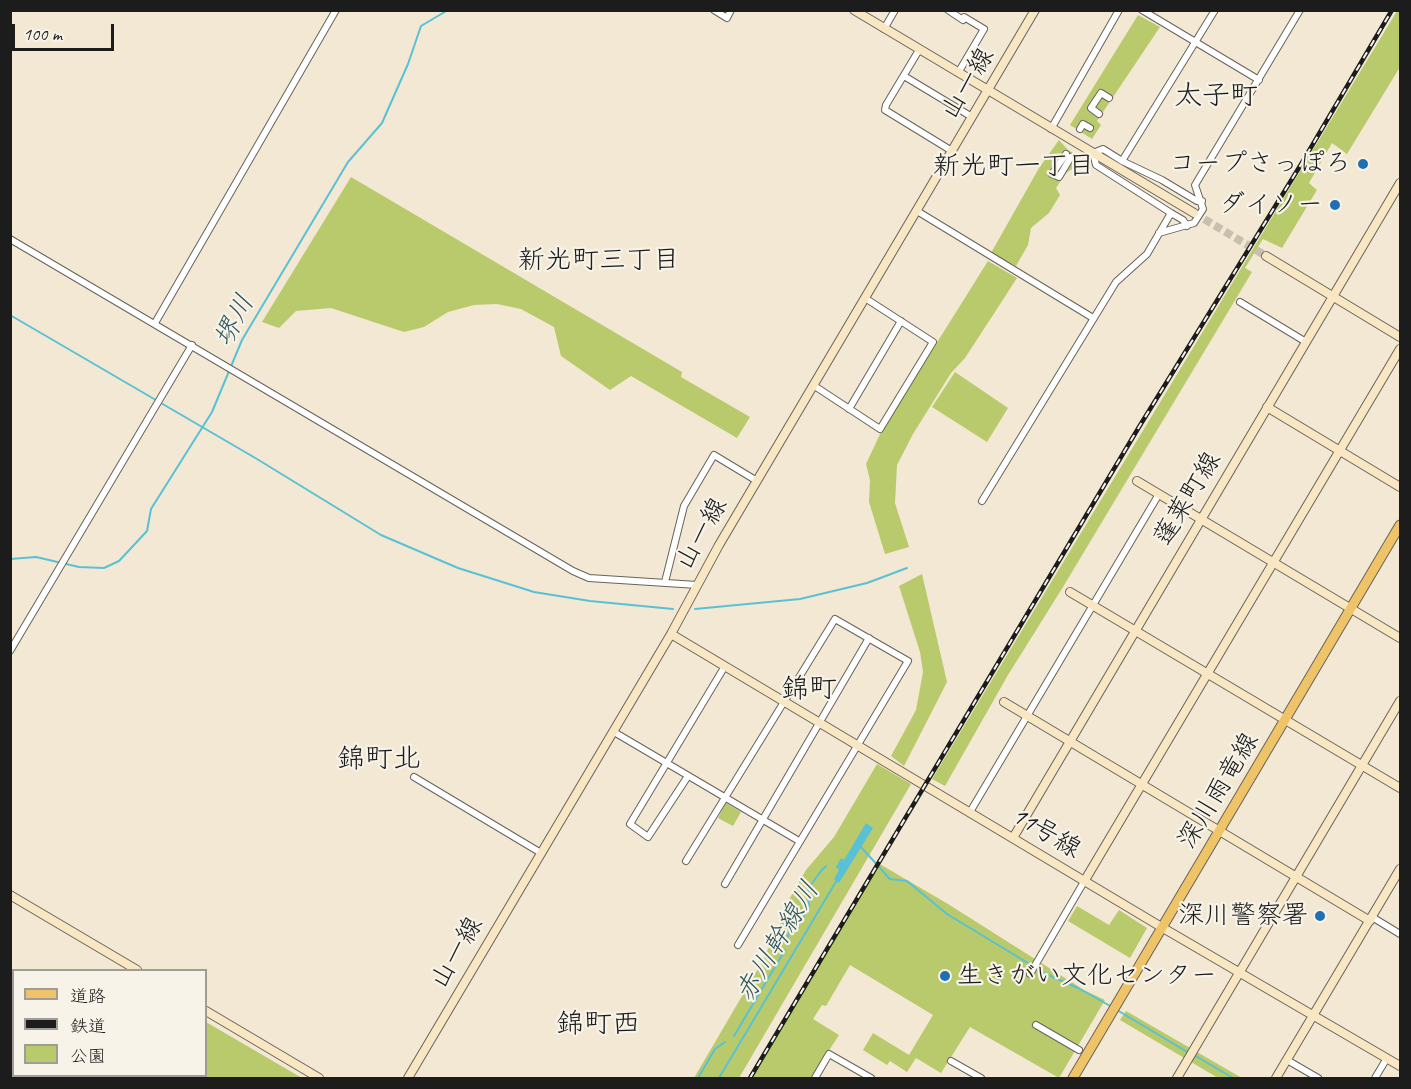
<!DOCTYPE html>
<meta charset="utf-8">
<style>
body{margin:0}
#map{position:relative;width:1411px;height:1089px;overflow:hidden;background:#f3e8d3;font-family:Caveat,"Klee One",sans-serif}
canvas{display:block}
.frame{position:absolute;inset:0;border:12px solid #1c1c1c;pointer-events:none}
.legend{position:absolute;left:12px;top:969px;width:195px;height:108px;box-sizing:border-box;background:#f7f3e8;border:2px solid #9f9d96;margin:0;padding:8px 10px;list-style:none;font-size:18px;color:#1c1c1c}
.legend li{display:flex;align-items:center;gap:12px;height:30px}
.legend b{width:30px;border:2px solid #9f9d96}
.scale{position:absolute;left:12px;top:24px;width:102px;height:27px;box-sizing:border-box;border:3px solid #1c1c1c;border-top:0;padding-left:8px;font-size:18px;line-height:21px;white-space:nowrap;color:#1c1c1c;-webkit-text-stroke:4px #f7f3e8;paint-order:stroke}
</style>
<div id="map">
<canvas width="1411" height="1089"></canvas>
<div class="frame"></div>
<ul class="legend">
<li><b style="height:8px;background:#efc469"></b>道路</li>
<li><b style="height:8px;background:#1c1c1c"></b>鉄道</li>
<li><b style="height:16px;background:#b9ca6d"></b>公園</li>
</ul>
<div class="scale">100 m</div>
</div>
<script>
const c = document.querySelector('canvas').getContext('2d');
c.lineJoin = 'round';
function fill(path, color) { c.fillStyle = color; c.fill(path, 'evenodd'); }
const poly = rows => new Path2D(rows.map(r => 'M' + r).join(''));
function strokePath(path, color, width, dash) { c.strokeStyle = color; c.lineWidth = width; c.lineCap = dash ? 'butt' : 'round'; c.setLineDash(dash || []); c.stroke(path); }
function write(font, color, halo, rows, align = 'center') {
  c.font = font + ' Caveat,"Klee One",sans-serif'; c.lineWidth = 4.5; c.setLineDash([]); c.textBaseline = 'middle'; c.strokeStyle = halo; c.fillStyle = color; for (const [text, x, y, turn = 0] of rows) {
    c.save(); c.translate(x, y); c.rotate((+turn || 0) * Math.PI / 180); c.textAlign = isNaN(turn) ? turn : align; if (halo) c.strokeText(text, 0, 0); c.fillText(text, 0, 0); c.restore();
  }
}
fill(poly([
 [1397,11,1400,11,1400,67,1347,154,1332,143,1309,183,1317,190,1282,248,1263,239,1245,268,1252,272,1063,587,1008,675,945,786,932,779],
 [1138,15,1160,27,1097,121,1101,125,1092,139,1070,125],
 [1059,140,1068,150,1080,157,1079,165,1066,173,1056,188,1060,195,1049,213,1031,228,1028,245,1016,266,991,253,1039,168],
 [351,177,682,372,681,377,750,417,737,438,631,376,610,390,561,356,554,327,521,309,497,304,474,305,448,312,424,327,404,332,331,308,296,311,279,328,262,322],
 [988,261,1017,278,965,358,951,373,913,434,897,465,895,503,909,547,885,554,869,502,870,480,866,464,881,432],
 [955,372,1008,408,987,442,932,407],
 [922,574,947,682,904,766,891,756,916,710,923,672,920,652,899,586],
 [877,764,911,784,739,1078,694,1078,759,967,781,923,779,917,806,870,834,837],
 [726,803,741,812,733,826,718,818],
 [878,863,948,904,1084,990,1105,1000,1059,1078,970,1027,941,1073,916,1058,907,1072,890,1061,887,1065,863,1050,873,1033,909,1055,933,1015,850,965,826,1006,822,1005,813,1019,839,1035,811,1078,750,1078],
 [1077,906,1109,925,1119,910,1147,928,1130,958,1068,921],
 [1126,1011,1242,1078,1243,1078,1218,1078,1120,1020],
 [206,1022,302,1078,89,1078,90,1076,206,1076]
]), '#b9ca6d');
fill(poly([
 [866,823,873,828,839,883,834,879,839,870,836,867,841,858,844,860]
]), '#59c1d5');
strokePath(poly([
 [10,315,257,459,381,535,458,568,534,592,590,601,673,609],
 [10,559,36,557,79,567,104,568,119,561,147,531,151,509,212,412,242,340,348,162,382,123,408,64,421,26,448,10],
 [695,609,800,599,867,583,907,568],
 [860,846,890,879,907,881,947,914,1046,974,1078,988,1112,1007],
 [787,938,792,927,802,919,809,907,808,889,821,871,826,866],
 [1117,1010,1189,1053],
 [734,1036,785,950],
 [1194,1055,1233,1078],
 [698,1078,715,1049,725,1042],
 [719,1078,837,880]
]), '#59c1d5', 2);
strokePath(poly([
 [1194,213,1266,256]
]), '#c8bfae', 8, [8, 4]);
const street = poly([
 [714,10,727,18,731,10],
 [948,10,963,20,964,17,984,29,958,73],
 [1142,10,1259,80],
 [884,29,895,10],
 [919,50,886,105,885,110,952,151],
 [904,76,972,117],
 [1099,114,1091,108,1101,93,1109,98],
 [1051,129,1119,10],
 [1080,129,1083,124,1090,128],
 [1066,154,1052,174,1059,177,1071,157],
 [1202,201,1197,201,1162,180,1122,161,1215,10],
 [917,211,1093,318],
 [1171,213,1183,220,1187,226],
 [1159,233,1194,223,1203,209,1195,185,1300,10],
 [10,239,573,571,589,578,697,585],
 [1240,302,1306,342],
 [155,323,336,10],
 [813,385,880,429,933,342,865,298],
 [849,409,901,321],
 [982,501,1116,282,1147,254,1171,213,1096,165,1093,153,1103,149,1122,161],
 [665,582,684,506,714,455,757,481],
 [10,651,192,345],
 [614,732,799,841],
 [688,776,648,837,630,824,725,666],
 [414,777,541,853],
 [970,812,1159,494],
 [686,861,835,619,908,661,738,945],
 [725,884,869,638],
 [1372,917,1400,934],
 [1030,974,1085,880],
 [1036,1025,1079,1050],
 [1287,1060,1318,1078],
 [951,1061,981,1078],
 [815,1078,829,1054,871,1078],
 [1375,1078,1387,1058]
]);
const secondary = poly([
 [854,10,1194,213],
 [1266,256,1400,337],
 [1267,407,1400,487],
 [1137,481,1400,638],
 [1070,592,1400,788],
 [671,634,1163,928,1400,1066],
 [1004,702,1370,921],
 [1013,838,1400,183],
 [1085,880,1400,349],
 [10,895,137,970],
 [206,1011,319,1078],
 [408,1078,671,634,719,545,1035,10],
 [1177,1078,1400,701],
 [1276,1078,1400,869]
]);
const primary = poly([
 [1073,1078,1400,525]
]);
strokePath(street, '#67635c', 8);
strokePath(secondary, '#67635c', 10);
strokePath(primary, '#67635c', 11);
strokePath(street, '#fff', 6);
strokePath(secondary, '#f9e7c3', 8);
strokePath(primary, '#efc469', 9);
const rail = poly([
 [750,1078,1139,427,1300,166,1392,10]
]);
strokePath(rail, '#1c1c1c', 4.5);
strokePath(rail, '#f7f3e8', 2, [7]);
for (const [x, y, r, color] of [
 [1363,164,6,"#1f6fb2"],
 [1335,205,6,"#1f6fb2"],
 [1320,916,6,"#1f6fb2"],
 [945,976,6,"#1f6fb2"]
]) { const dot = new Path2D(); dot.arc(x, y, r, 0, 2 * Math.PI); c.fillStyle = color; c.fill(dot); strokePath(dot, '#f7f3e8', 2); }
write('26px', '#1c1c1c', '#f7f3e8', [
 ["山一線",968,84,-59],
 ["蓬莱町線",1188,499,-59],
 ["山一線",702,534,-61],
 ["深川雨竜線",1219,791,-59],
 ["11号線",1046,833,31],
 ["山一線",457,953,-60]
]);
write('26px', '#1c1c1c', '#f7f3e8', [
 ["コープさっぽろ",1351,164],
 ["ダイソー",1323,205],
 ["深川警察署",1308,916],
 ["生きがい文化センター",957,976,"left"]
], 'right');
write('27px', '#1c1c1c', '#f7f3e8', [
 ["新光町一丁目",1014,167],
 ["新光町三丁目",599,261]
]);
write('italic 27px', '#31565d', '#f7f3e8', [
 ["堺川",235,321,-62],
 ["赤川幹線川",778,942,-59]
]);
write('28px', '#1c1c1c', '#f7f3e8', [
 ["太子町",1216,97],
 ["錦町",809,690],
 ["錦町北",379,760],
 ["錦町西",598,1025]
]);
</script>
